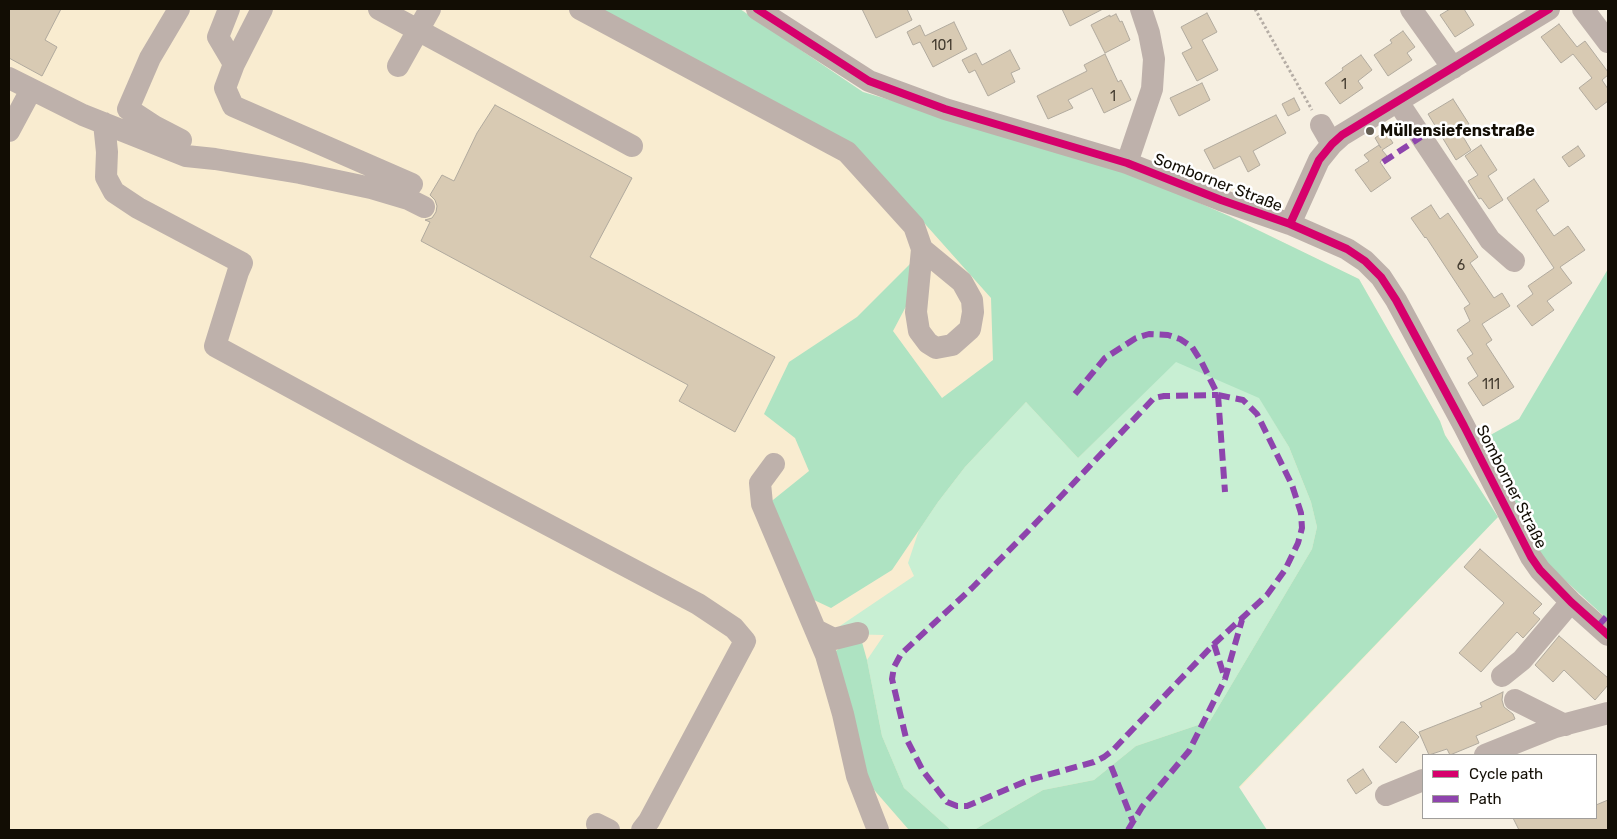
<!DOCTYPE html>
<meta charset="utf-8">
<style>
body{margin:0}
#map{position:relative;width:1617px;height:839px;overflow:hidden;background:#f6efe1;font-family:Rubik,sans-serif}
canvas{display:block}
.frame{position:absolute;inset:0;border:10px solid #120d04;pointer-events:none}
.legend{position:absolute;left:1422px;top:754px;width:175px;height:65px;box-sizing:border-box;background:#fff;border:1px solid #a09e9b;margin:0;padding:6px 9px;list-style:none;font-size:15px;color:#120d04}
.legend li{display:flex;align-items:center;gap:10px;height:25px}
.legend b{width:25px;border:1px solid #a09e9b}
</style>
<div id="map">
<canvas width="1617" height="839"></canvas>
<div class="frame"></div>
<ul class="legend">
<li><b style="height:6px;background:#d6006c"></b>Cycle path</li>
<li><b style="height:6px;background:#8e44ad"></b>Path</li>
</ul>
</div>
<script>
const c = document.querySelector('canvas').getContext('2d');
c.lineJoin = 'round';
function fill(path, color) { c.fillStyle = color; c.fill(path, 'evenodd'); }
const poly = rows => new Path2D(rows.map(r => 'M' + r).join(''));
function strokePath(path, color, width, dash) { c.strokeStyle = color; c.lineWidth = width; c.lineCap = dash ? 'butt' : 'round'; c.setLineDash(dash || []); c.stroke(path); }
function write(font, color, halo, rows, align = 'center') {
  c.font = font + ' Rubik,sans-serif'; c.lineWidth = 5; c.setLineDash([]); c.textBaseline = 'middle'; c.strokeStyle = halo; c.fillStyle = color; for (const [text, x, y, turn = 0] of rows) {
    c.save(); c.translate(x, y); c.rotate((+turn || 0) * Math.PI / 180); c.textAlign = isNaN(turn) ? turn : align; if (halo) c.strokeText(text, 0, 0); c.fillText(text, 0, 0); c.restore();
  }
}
fill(poly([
 [9,9,740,9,863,92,1122,169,1229,216,1359,279,1440,421,1445,435,1498,517,1200,830,9,830]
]), '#f9ecd0');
fill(poly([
 [1176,361,1259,397,1289,447,1311,502,1317,527,1312,549,1210,721,1136,746,1094,780,1043,790,974,830,951,830,904,788,882,736,867,660,884,635,838,634,837,628,914,576,908,563,919,530,938,502,965,467,1026,402,1078,458]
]), '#c8efd3');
fill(poly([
 [591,9,740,9,863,92,1122,169,1229,216,1359,279,1440,421,1445,435,1498,517,1239,787,1267,830,974,830,1043,790,1094,780,1136,746,1210,721,1312,549,1317,527,1311,502,1289,447,1259,398,1176,362,1078,458,1026,402,965,467,938,502,892,570,831,608,814,600,768,504,809,471,795,438,764,414,789,362,857,317,917,257,912,295,893,331,942,398,993,360,991,298,885,179],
 [1608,269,1608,620,1541,558,1478,442,1519,419],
 [860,635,867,660,882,736,904,788,951,830,909,830,862,776,831,654]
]), '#aee3c2');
const building = poly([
 [9,9,61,9,45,40,57,47,42,76,9,58,9,9],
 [862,9,907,9,912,20,876,38,862,9],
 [1062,9,1103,9,1070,26,1062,9],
 [1450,9,1464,9,1474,25,1455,37,1440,15,1450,9],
 [1207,13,1217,32,1202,40,1218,70,1197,81,1182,53,1192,48,1181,27,1207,13],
 [1116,14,1120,22,1122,21,1130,40,1105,53,1091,25,1110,15,1110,17,1116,14],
 [954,22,967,49,933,67,920,42,913,45,907,32,920,25,925,36,954,22],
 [1559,24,1577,47,1585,41,1608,72,1608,75,1602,80,1608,89,1608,101,1596,110,1579,88,1592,78,1573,54,1561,63,1541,37,1559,24],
 [1403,31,1415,47,1407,53,1412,60,1388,76,1374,55,1392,43,1390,40,1403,31],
 [1010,50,1020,69,1011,73,1015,82,988,96,975,70,969,73,962,60,976,53,982,65,1010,50],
 [1105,54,1118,82,1121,80,1131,100,1104,113,1092,88,1068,100,1073,108,1048,119,1037,96,1087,71,1084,65,1105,54],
 [1361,55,1372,70,1358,81,1363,88,1340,104,1325,83,1343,70,1342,68,1361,55],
 [1202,83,1210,100,1179,116,1170,98,1202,83],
 [1294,98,1300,110,1288,116,1282,104,1294,98],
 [1453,99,1469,124,1459,130,1471,150,1456,160,1428,114,1453,99],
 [495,105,632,178,590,257,775,357,735,432,679,401,688,385,421,241,430,222,425,220,432,218,436,212,437,206,435,200,430,195,442,175,454,181,477,133,495,105],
 [1276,115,1286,133,1253,151,1260,165,1248,172,1240,156,1214,169,1204,150,1276,115],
 [1385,131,1393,143,1382,150,1387,156,1380,162,1391,178,1371,192,1355,170,1369,161,1364,155,1379,145,1381,148,1375,138,1385,131],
 [1481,145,1497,170,1488,176,1503,200,1489,209,1481,198,1479,199,1468,181,1478,175,1465,156,1481,145],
 [1578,146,1585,156,1569,167,1562,157,1578,146],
 [1534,179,1549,201,1536,210,1554,236,1568,226,1585,250,1560,267,1572,283,1547,301,1554,310,1532,326,1517,306,1533,294,1528,286,1554,268,1507,198,1534,179],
 [1431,205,1440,219,1448,213,1478,257,1470,263,1494,298,1502,293,1510,306,1482,324,1492,340,1486,344,1514,387,1483,406,1468,383,1478,376,1467,358,1473,354,1457,330,1470,321,1464,308,1470,304,1426,237,1425,238,1411,218,1431,205],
 [1480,549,1542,604,1533,613,1540,619,1523,638,1517,632,1481,672,1459,653,1504,603,1464,567,1480,549],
 [1559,636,1608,678,1608,685,1595,700,1564,670,1553,682,1535,665,1559,636],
 [1503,692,1502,700,1504,707,1513,714,1515,719,1476,736,1479,743,1450,755,1447,749,1429,755,1419,732,1482,707,1480,703,1503,692],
 [1401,722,1404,722,1419,737,1396,763,1379,747,1401,722],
 [1363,769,1372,783,1356,794,1347,780,1363,769],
 [1608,800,1608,830,1519,830,1513,818,1596,818,1596,805,1608,800]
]);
fill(building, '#d8cab3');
strokePath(building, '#b1aa9e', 1);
strokePath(poly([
 [1255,9,1312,110]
]), '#b5ada5', 3, [2.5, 2.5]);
strokePath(poly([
 [179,9,150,58,128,109,154,126,181,140],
 [229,9,218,37,234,64,225,88,233,106,412,184],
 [379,9,632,146],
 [580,9,847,152,914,226,922,249,962,282,972,300,973,312,970,329,952,345,936,348,928,343,919,331,916,312,922,249],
 [757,9,869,81,945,109,1127,163,1221,200,1290,224,1347,249,1365,261,1381,277,1396,300,1464,426,1531,557,1540,570,1571,602,1608,635],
 [1411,9,1453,68],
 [1583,9,1608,42],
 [234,64,262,9],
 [398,66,430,9],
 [9,78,83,115,186,156,215,159,300,173,371,188,408,199,424,207],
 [1398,102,1490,240,1514,261],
 [104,123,107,152,106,177,114,192,138,208,242,263,238,272,215,346,412,453,698,604,734,628,745,641,649,821,642,830],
 [1321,125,1332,144],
 [9,131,31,90],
 [1127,163,1152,89,1154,59,1149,33,1141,9],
 [1290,224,1319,160,1332,144,1342,135,1549,9],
 [774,464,760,483,762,504,826,655,843,714,857,776,878,830],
 [816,630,834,639,858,633],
 [1502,676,1522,660,1571,602],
 [1515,700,1565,725],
 [1485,755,1555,727,1608,713],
 [1386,795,1423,780],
 [597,824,609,830]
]), '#beb1ab', 22);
strokePath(poly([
 [1383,162,1421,137],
 [1075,394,1105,358,1136,338,1149,334,1168,335,1180,339,1192,347,1201,361,1218,395,1225,492],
 [1218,395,1243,400,1257,414,1292,485,1301,513,1302,528,1298,543,1285,570,1267,595,1214,644,1113,750,1104,757,1094,762,1029,780,967,806,957,806,947,802,923,771,906,738,892,679,894,667,901,654,972,588,1031,528,1154,398,1164,396,1218,395],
 [1598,626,1608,615],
 [1214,644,1225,679],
 [1111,766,1133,822],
 [1128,830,1142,807,1189,751,1225,679,1242,620]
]), '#8e44ad', 6, [12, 6]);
strokePath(poly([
 [757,9,869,81,945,109,1127,163,1221,200,1290,224,1347,249,1365,261,1381,277,1396,300,1464,426,1531,557,1540,570,1571,602,1608,635],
 [1290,224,1319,160,1332,144,1342,135,1549,9]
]), '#d6006c', 8);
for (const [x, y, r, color] of [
 [1370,131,5,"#625c51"]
]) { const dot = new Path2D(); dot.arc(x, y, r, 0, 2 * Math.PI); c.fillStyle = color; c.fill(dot); strokePath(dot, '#fff', 2); }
write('14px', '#443c30', null, [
 ["101",942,46],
 ["1",1344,85],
 ["1",1113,97],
 ["6",1461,266],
 ["111",1491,385]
]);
write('bold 16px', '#120d04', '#fff', [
 ["Müllensiefenstraße",1380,131]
], 'left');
write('16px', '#120d04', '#fff', [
 ["Somborner Straße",1218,183,21],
 ["Somborner Straße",1511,487,63]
]);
</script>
